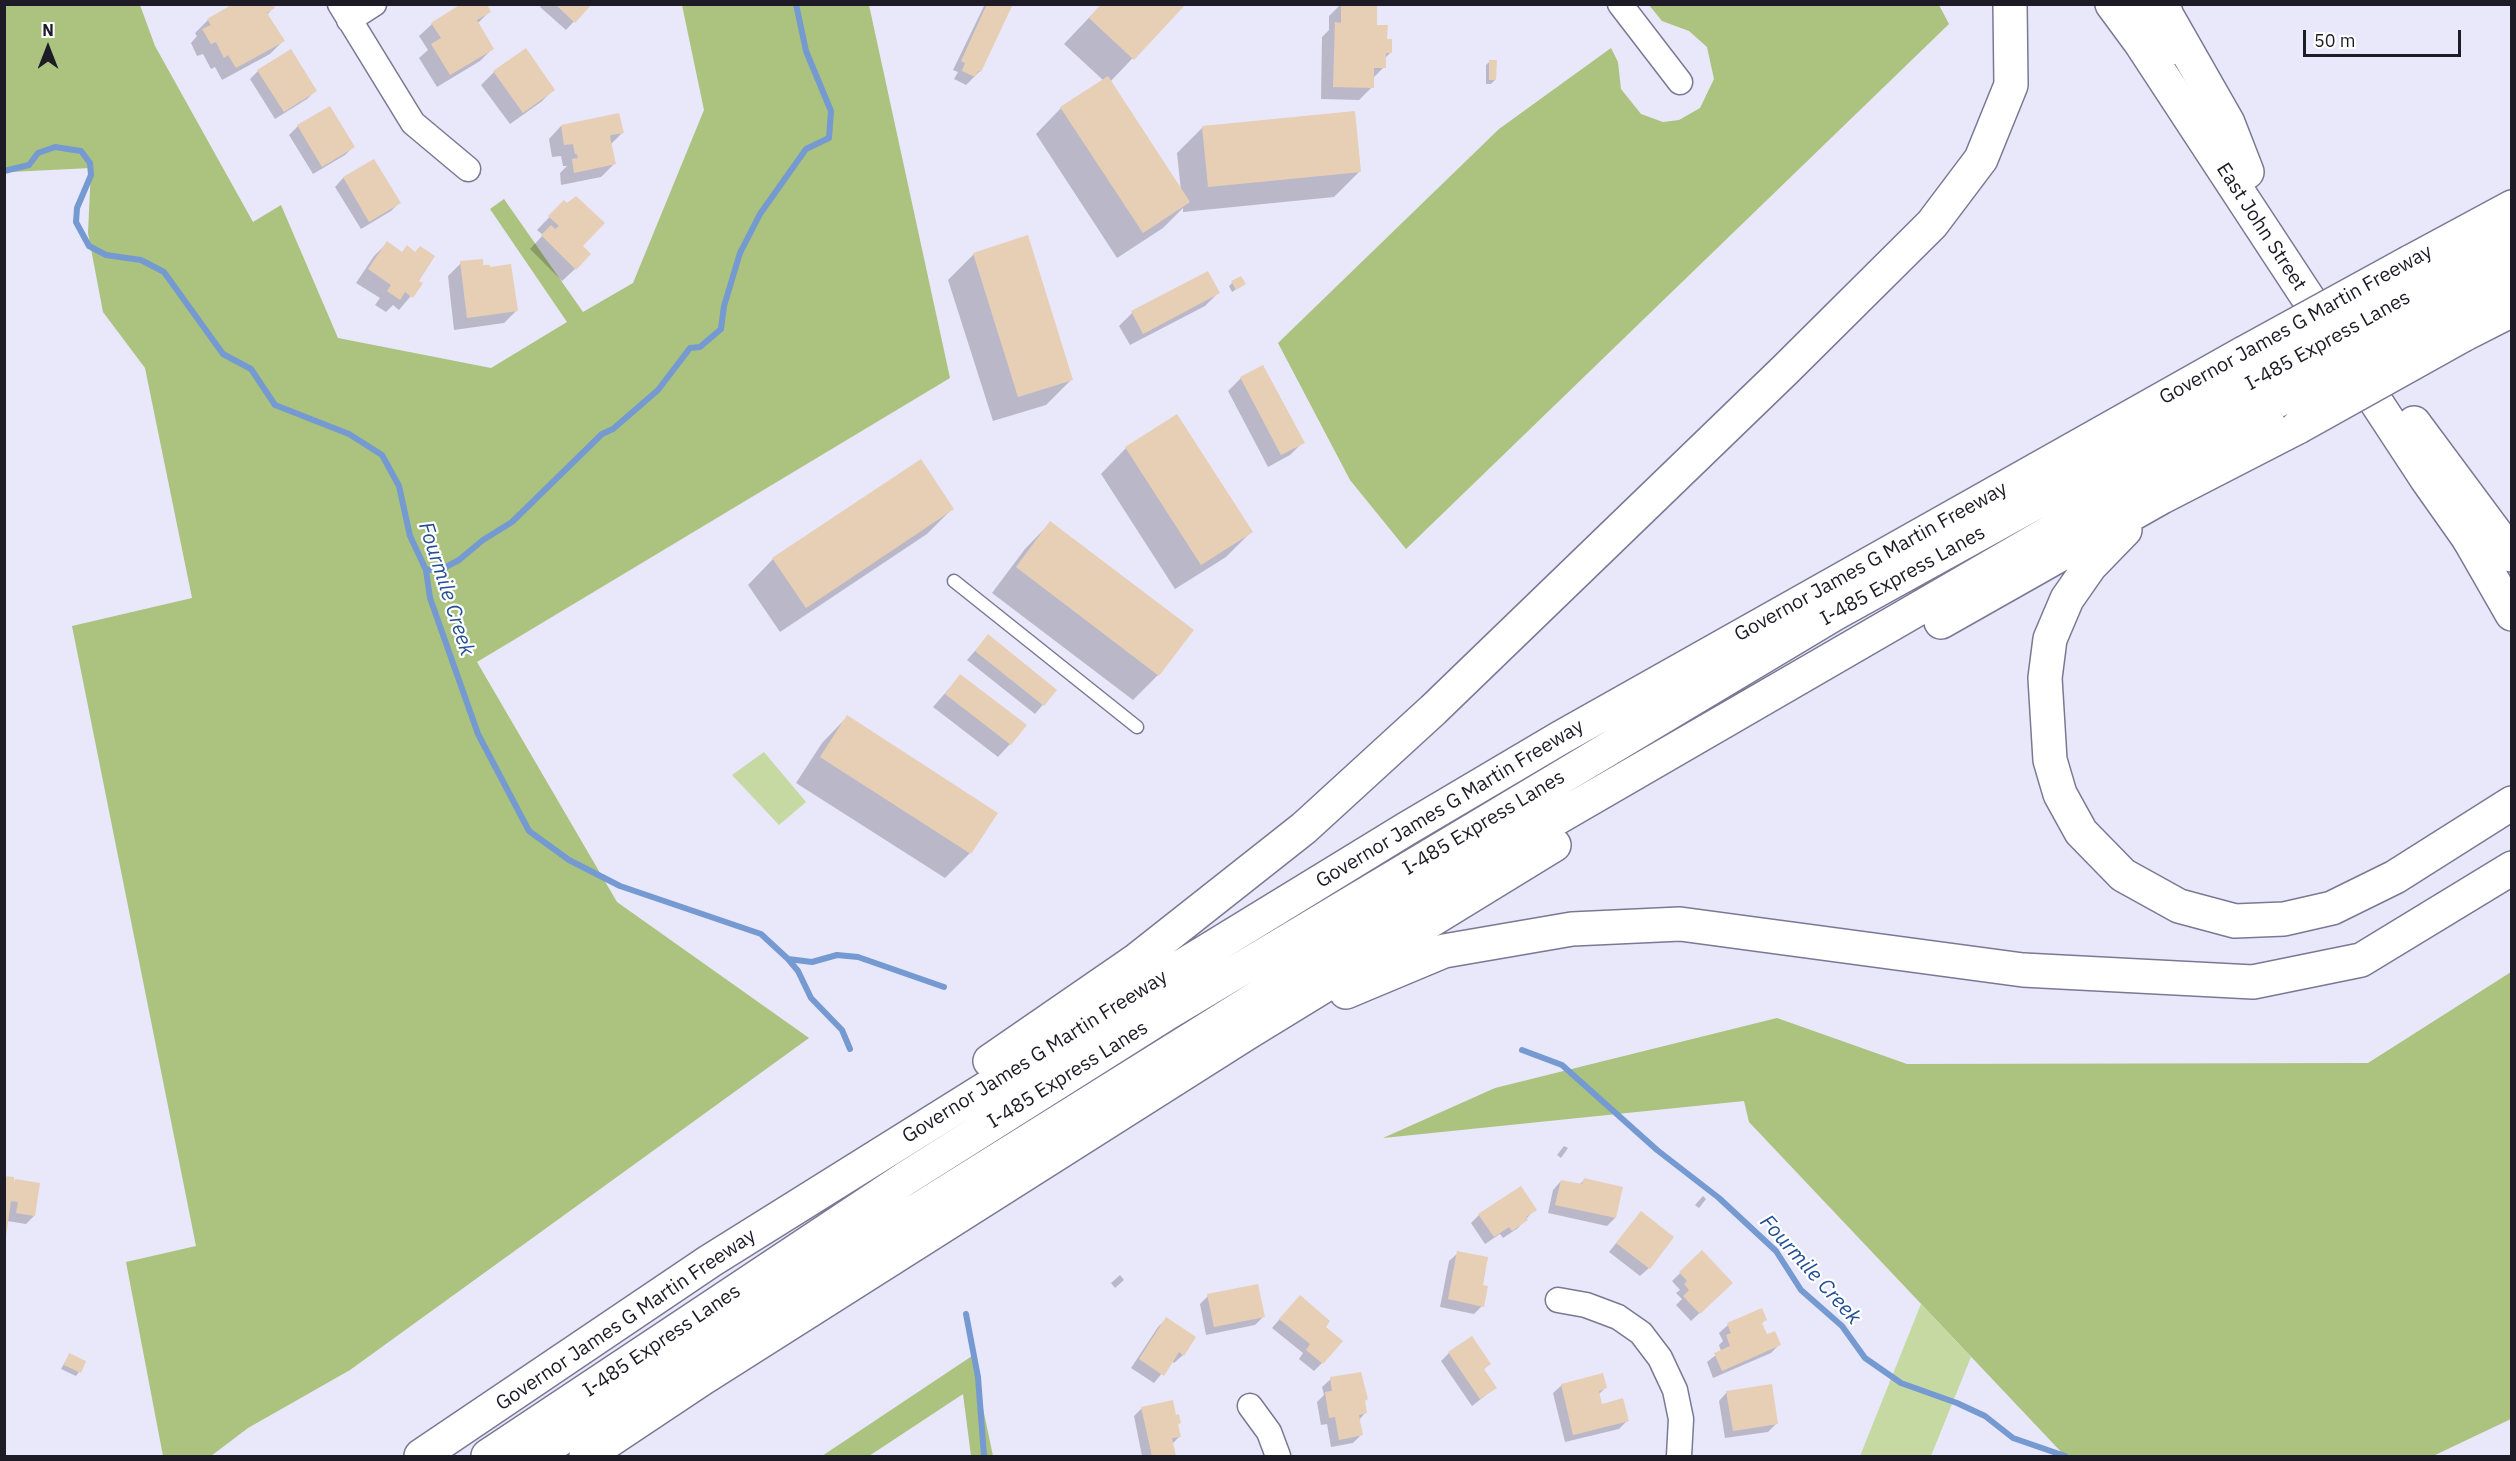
<!DOCTYPE html>
<style>
body{margin:0}
#map{position:relative;width:2516px;height:1461px;overflow:hidden;background:#e9e7fa;font-family:"IBM Plex Sans",sans-serif}
canvas{display:block}
.frame{position:absolute;inset:0;border:6px solid #1c1b26;pointer-events:none}
.north{position:absolute;left:18px;top:18px;width:60px;height:60px;-webkit-text-stroke:4px #fff;paint-order:stroke;rotate:0deg;font-size:16px;font-weight:700;line-height:24px;text-align:center;color:#1c1b26}
.north::after{content:'';display:block;margin:auto;width:21px;height:27px;background:#1c1b26;clip-path:polygon(50% 0,100% 100%,50% 72%,0 100%)}
.scale{position:absolute;left:2303px;top:30px;width:158px;height:27px;box-sizing:border-box;border:3px solid #1c1b26;border-top:0;padding-left:8px;font-size:18px;line-height:21px;white-space:nowrap;color:#1c1b26;-webkit-text-stroke:4px #fff;paint-order:stroke}
</style>
<div id="map">
<canvas width="2516" height="1461"></canvas>
<div class="frame"></div>
<div class="north">N</div>
<div class="scale">50 m</div>
</div>
<script>
const c = document.querySelector('canvas').getContext('2d');
c.lineJoin = 'round';
function fill(path, color) { c.fillStyle = color; c.fill(path, 'evenodd'); }
const poly = rows => new Path2D(rows.map(r => 'M' + r).join(''));
function strokePath(path, color, width, dash) { c.strokeStyle = color; c.lineWidth = width; c.lineCap = dash ? 'butt' : 'round'; c.setLineDash(dash || []); c.stroke(path); }
function write(font, color, halo, rows, align = 'center') {
  c.font = font + ' "IBM Plex Sans",sans-serif'; c.lineWidth = 4.5; c.setLineDash([]); c.textBaseline = 'middle'; c.strokeStyle = halo; c.fillStyle = color; for (const [text, x, y, turn = 0] of rows) {
    c.save(); c.translate(x, y); c.rotate((+turn || 0) * Math.PI / 180); c.textAlign = isNaN(turn) ? turn : align; if (halo) c.strokeText(text, 0, 0); c.fillText(text, 0, 0); c.restore();
  }
}
fill(poly([
 [764,752,806,802,779,825,732,775],
 [1921,1304,1971,1357,1931,1456,1860,1456]
]), '#c6d9a2');
fill(poly([
 [4,5,140,5,155,46,253,222,281,205,338,338,491,368,567,322,490,209,504,199,583,312,633,283,704,110,682,5,869,5,950,378,477,662,617,902,809,1038,350,1370,248,1428,211,1456,163,1456,126,1262,196,1246,72,626,192,598,145,368,103,312,88,233,91,168,10,172,5,169],
 [1649,5,1939,5,1949,24,1406,549,1350,480,1278,343,1499,129,1611,48,1618,62,1621,89,1641,114,1663,122,1679,120,1700,108,1714,79,1707,47,1689,31,1662,21],
 [2511,972,2511,1419,2433,1456,2065,1456,1749,1122,1744,1101,1383,1138,1495,1088,1777,1018,1907,1064,2368,1063],
 [972,1356,993,1456,971,1456,963,1394,869,1456,822,1456]
]), '#acc27f');
fill(poly([
 [542,4,590,4,566,30,540,7],
 [985,4,1008,4,980,71,966,85,954,79,958,72,953,70],
 [1102,4,1184,4,1110,82,1181,191,1177,153,1203,127,1359,172,1334,197,1183,212,1183,208,1163,228,1117,258,1036,134,1061,108,1104,81,1064,44],
 [1341,4,1376,4,1375,26,1386,40,1390,53,1385,58,1384,67,1372,79,1372,87,1359,100,1321,99,1322,37,1329,30,1329,16],
 [273,8,267,15,283,41,270,54,222,80,215,67,211,69,203,54,197,56,191,43,197,36,195,33,208,20],
 [489,12,477,24,492,49,480,61,437,87,419,58,428,50,419,36,432,24],
 [1489,62,1495,80,1491,84,1486,84,1486,65],
 [258,71,316,90,307,99,275,119,250,79],
 [494,72,554,89,541,102,510,124,481,85],
 [330,108,353,147,345,155,313,174,289,135,298,126],
 [561,126,622,133,610,145,614,164,601,177,561,185,560,173,567,166,563,166,561,156,552,157,549,139],
 [373,161,399,203,391,211,361,229,335,187,343,178],
 [564,202,580,246,575,269,562,281,530,249,543,235,537,230],
 [387,243,401,253,417,282,421,284,399,310,393,305,386,312,375,305,380,298,356,283,374,256],
 [974,254,1072,379,1046,405,993,421,948,280],
 [461,263,488,269,516,311,504,323,454,330,448,276],
 [1232,283,1244,284,1232,292,1229,286],
 [1218,293,1205,306,1130,345,1119,326,1132,313],
 [1262,367,1303,442,1290,455,1268,467,1228,391,1241,378],
 [1126,448,1251,532,1226,557,1175,589,1101,474],
 [952,509,927,534,780,632,748,585,773,559],
 [1050,523,1158,675,1133,700,992,593,1025,549],
 [988,636,1055,690,1035,714,967,660],
 [960,676,1010,744,998,757,933,707],
 [847,717,970,853,945,878,796,783,822,743],
 [1564,1146,1568,1148,1561,1158,1557,1155],
 [4,1177,34,1216,26,1224,7,1221,4,1236],
 [1584,1180,1615,1218,1607,1226,1548,1213,1553,1190,1561,1181,1579,1185],
 [1703,1196,1706,1199,1699,1208,1695,1205],
 [1535,1209,1518,1228,1503,1238,1500,1234,1485,1244,1471,1223,1479,1215],
 [1633,1222,1649,1268,1640,1276,1609,1252],
 [1702,1252,1723,1291,1691,1321,1676,1305,1682,1299,1676,1293,1680,1290,1672,1281],
 [1458,1253,1481,1286,1482,1306,1474,1314,1440,1307,1449,1261],
 [1120,1275,1124,1280,1115,1288,1111,1283],
 [1208,1296,1263,1317,1255,1325,1206,1335,1200,1304],
 [1292,1305,1323,1327,1322,1363,1314,1371,1299,1359,1303,1353,1272,1328],
 [1166,1319,1183,1355,1174,1363,1172,1361,1154,1383,1131,1368,1158,1327],
 [1765,1320,1761,1324,1766,1336,1779,1345,1771,1353,1713,1378,1707,1362,1721,1351,1719,1345,1723,1341,1719,1333,1728,1325],
 [1449,1353,1489,1364,1483,1370,1495,1388,1472,1406,1441,1361],
 [69,1355,79,1372,76,1376,61,1369],
 [1331,1379,1364,1402,1365,1413,1359,1420,1361,1435,1353,1443,1331,1447,1327,1424,1321,1425,1317,1402,1324,1395,1322,1387],
 [1562,1385,1605,1388,1598,1395,1601,1405,1627,1421,1619,1429,1565,1442,1553,1393],
 [1727,1392,1776,1424,1768,1432,1725,1438,1719,1401],
 [1142,1408,1176,1425,1179,1437,1172,1444,1174,1456,1142,1456,1134,1416]
]), '#0003');
strokePath(poly([
 [4,171,29,165,38,153,55,147,81,151,90,163,91,175,77,208,76,222,89,246,106,255,141,260,164,272,223,354,251,369,275,405,349,434,382,455,399,486,410,536,426,570,430,598,478,734,529,831,569,860,620,886,761,934,788,959,812,962,837,955,858,957,944,987],
 [426,570,442,569,459,560,483,540,512,522,602,434,613,429,658,390,690,348,700,347,721,329,724,306,740,253,760,214,806,149,829,138,831,111,806,51,796,4],
 [788,959,798,971,811,998,842,1030,850,1049],
 [1522,1050,1562,1065,1657,1150,1719,1198,1776,1251,1801,1290,1842,1326,1865,1358,1901,1383,1957,1403,1985,1416,2013,1438,2065,1456],
 [966,1314,978,1377,984,1456]
]), '#7599d1', 6);
fill(poly([
 [233,4,273,4,275,8,267,13,285,41,236,68,228,55,224,58,216,42,211,44,202,29,211,25,207,19],
 [461,4,487,4,491,12,477,20,494,49,450,75,431,44,441,38,431,23],
 [555,4,592,4,575,23],
 [987,4,1013,4,981,72,978,71,975,77,962,71,965,63,961,61],
 [1101,4,1186,4,1134,60,1089,18],
 [1341,4,1377,4,1377,25,1388,25,1387,39,1392,39,1392,53,1386,53,1386,68,1374,68,1374,88,1333,87,1335,22,1341,23],
 [526,48,555,90,523,113,493,71],
 [291,49,317,91,284,112,257,70],
 [1489,60,1497,60,1496,80,1489,80],
 [1108,76,1190,202,1143,233,1060,107],
 [330,106,355,147,322,167,297,125],
 [1355,111,1361,172,1208,187,1202,126],
 [619,113,624,133,611,135,610,137,616,164,574,173,572,159,578,158,577,154,575,154,573,144,564,145,561,125],
 [374,159,401,203,369,222,343,177],
 [576,196,605,223,583,246,591,254,576,270,541,235,551,225,555,229,559,226,548,216,564,200,567,203],
 [1028,235,1073,380,1018,397,973,253],
 [387,241,402,252,407,245,415,252,420,246,435,256,419,281,423,283,413,298,405,292,400,300,387,291,391,285,368,269],
 [483,259,483,265,490,265,490,267,511,264,518,311,467,318,460,261],
 [1208,271,1220,293,1143,334,1131,311],
 [1241,276,1246,284,1236,290,1231,281],
 [1263,365,1305,443,1281,455,1240,377],
 [1177,414,1253,532,1201,565,1125,447],
 [921,459,954,509,806,608,772,558],
 [1050,521,1194,630,1159,676,1016,567],
 [988,634,1057,690,1044,706,975,651],
 [960,674,1027,725,1011,745,945,694],
 [847,715,998,813,971,854,820,757],
 [4,1176,14,1177,14,1182,15,1179,40,1183,35,1216,16,1213,18,1202,11,1201,6,1237],
 [1584,1178,1623,1187,1616,1218,1555,1205,1561,1180,1582,1184],
 [1521,1186,1537,1210,1526,1217,1528,1220,1512,1231,1509,1227,1494,1237,1478,1214],
 [1641,1211,1674,1237,1650,1269,1616,1243],
 [1702,1250,1733,1283,1700,1314,1683,1296,1689,1290,1684,1284,1687,1281,1679,1272],
 [1457,1251,1488,1257,1483,1285,1488,1286,1484,1307,1448,1299],
 [1258,1284,1265,1317,1214,1327,1207,1294],
 [1300,1295,1330,1321,1326,1327,1343,1341,1323,1364,1306,1350,1310,1344,1279,1319],
 [1762,1308,1767,1320,1762,1323,1767,1334,1775,1331,1781,1345,1722,1371,1714,1353,1730,1346,1726,1335,1731,1333,1727,1323],
 [1166,1317,1196,1337,1184,1356,1179,1352,1164,1376,1139,1359],
 [1472,1336,1491,1364,1484,1369,1497,1388,1480,1399,1448,1352],
 [69,1353,86,1361,81,1373,64,1365],
 [1361,1372,1368,1399,1365,1401,1367,1413,1359,1415,1363,1435,1339,1440,1335,1417,1329,1418,1325,1392,1332,1391,1330,1377],
 [1603,1373,1607,1388,1599,1391,1602,1404,1623,1398,1629,1421,1573,1435,1561,1384],
 [1772,1384,1778,1424,1733,1431,1726,1391],
 [1173,1400,1176,1415,1179,1414,1181,1423,1178,1424,1181,1437,1172,1438,1176,1456,1152,1456,1141,1407]
]), '#e7cfb6');
const lane = poly([
 [954,581,1137,727]
]);
const street = poly([
 [340,4,413,123,468,169],
 [1620,4,1680,82],
 [349,20,374,4],
 [1558,1300,1586,1305,1618,1317,1641,1333,1660,1358,1675,1390,1681,1419,1679,1456],
 [1250,1406,1269,1432,1278,1456]
]);
const secondary = poly([
 [2112,4,2140,42,2426,478,2486,563],
 [2144,4,2171,48],
 [2414,423,2512,555]
]);
const highway = poly([
 [2163,4,2167,16,2228,123,2247,172],
 [2410,262,2512,207],
 [2433,283,2512,243],
 [2448,307,2512,275],
 [2463,335,2512,310],
 [2125,530,2090,566,2067,599,2050,639,2045,678,2050,760,2060,794,2081,832,2123,875,2179,906,2235,921,2284,919,2332,908,2395,877,2512,803],
 [2469,539,2512,614],
 [1941,622,2162,497,2298,427],
 [1346,992,1444,951,1572,929,1680,924,2023,970,2253,982,2361,960,2512,868],
 [990,1061,1138,959,1304,828,1433,710,1608,541,1785,370,1932,224,1981,159,2011,85,2010,4],
 [421,1456,710,1261,1179,968,1406,829,1560,738,2244,353],
 [488,1456,906,1178,1169,1012,1834,614,2259,379],
 [535,1456,660,1371,1393,913,2275,402],
 [586,1456,703,1378,1247,1033,1554,845]
]);
strokePath(lane, '#7b7894', 15);
strokePath(street, '#7b7894', 27);
strokePath(secondary, '#7b7894', 36);
strokePath(highway, '#7b7894', 36);
strokePath(lane, '#fff', 12);
strokePath(street, '#fff', 24);
strokePath(secondary, '#fff', 33);
strokePath(highway, '#fff', 33);
const highwayBridge = poly([
 [2244,353,2410,262],
 [2259,379,2433,283],
 [2275,402,2448,307],
 [2298,427,2463,335]
]);
strokePath(highwayBridge, '#7b7894', 36, []);
strokePath(highwayBridge, '#fff', 33);
write('20px', '#1c1b26', '#fff', [
 ["East John Street",2261,227,57],
 ["Governor James G Martin Freeway",2296,325,-29],
 ["I-485 Express Lanes",2328,341,-29],
 ["Governor James G Martin Freeway",1871,562,-29],
 ["I-485 Express Lanes",1903,576,-29],
 ["Governor James G Martin Freeway",1450,804,-31],
 ["I-485 Express Lanes",1484,823,-31],
 ["Governor James G Martin Freeway",1035,1057,-32],
 ["I-485 Express Lanes",1068,1075,-32],
 ["Governor James G Martin Freeway",626,1320,-34],
 ["I-485 Express Lanes",662,1341,-34]
]);
write('italic 21px', '#235094', '#fff', [
 ["Fourmile Creek",446,589,72],
 ["Fourmile Creek",1810,1270,48]
]);
</script>
